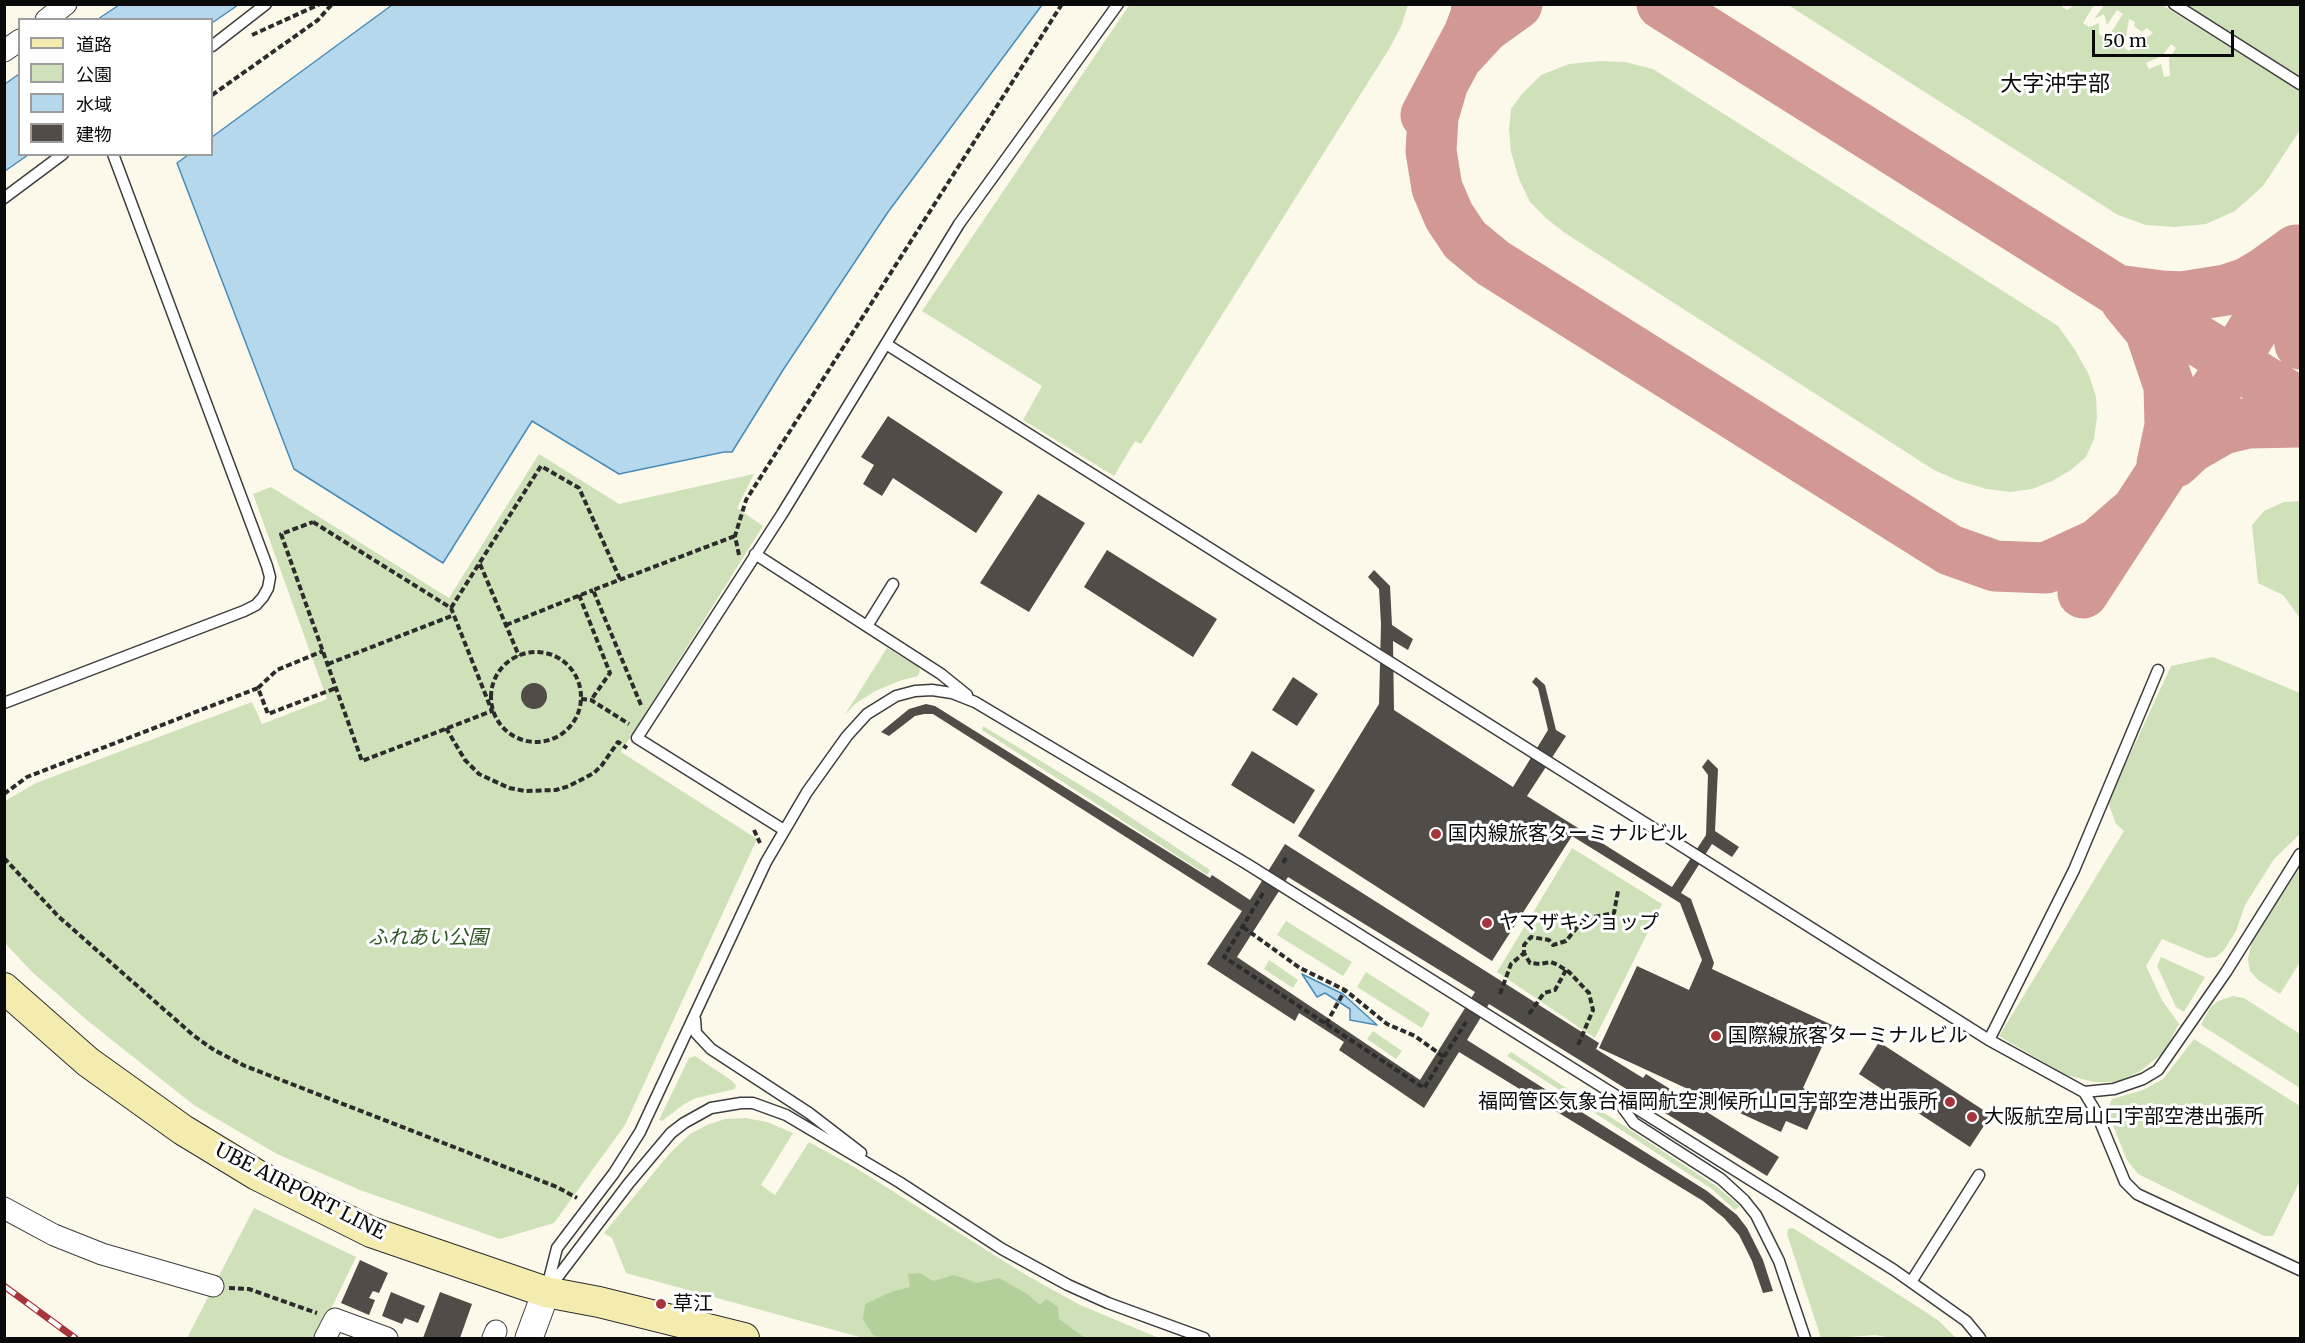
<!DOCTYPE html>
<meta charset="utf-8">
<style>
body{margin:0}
#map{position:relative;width:2305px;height:1343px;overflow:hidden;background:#fcf9eb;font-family:Merriweather,"Noto Sans JP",serif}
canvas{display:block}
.frame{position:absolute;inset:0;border:6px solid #0a0a0a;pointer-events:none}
.legend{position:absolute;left:18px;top:18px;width:195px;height:138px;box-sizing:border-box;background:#fff;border:2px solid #9d9d9d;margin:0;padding:8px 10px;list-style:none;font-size:18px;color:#0a0a0a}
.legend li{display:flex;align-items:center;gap:12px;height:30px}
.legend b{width:30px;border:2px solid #9d9d9d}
.scale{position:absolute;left:2092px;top:30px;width:142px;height:27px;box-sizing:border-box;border:3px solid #0a0a0a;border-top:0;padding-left:8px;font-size:18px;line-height:21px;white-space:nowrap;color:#0a0a0a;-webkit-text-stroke:4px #fff;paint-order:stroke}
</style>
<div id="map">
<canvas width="2305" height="1343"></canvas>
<div class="frame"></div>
<ul class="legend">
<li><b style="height:8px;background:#f4ecae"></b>道路</li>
<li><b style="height:16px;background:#cee1b9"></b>公園</li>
<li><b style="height:16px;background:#b6d8ed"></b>水域</li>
<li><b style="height:16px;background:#514c48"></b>建物</li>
</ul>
<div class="scale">50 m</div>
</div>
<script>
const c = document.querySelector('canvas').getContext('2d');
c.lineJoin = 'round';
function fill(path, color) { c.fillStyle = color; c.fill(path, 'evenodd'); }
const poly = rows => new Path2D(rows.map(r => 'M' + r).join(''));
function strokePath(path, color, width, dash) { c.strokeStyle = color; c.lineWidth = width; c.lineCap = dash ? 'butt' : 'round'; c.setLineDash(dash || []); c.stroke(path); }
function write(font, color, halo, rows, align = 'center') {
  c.font = font + ' Merriweather,"Noto Sans JP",serif'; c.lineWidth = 6; c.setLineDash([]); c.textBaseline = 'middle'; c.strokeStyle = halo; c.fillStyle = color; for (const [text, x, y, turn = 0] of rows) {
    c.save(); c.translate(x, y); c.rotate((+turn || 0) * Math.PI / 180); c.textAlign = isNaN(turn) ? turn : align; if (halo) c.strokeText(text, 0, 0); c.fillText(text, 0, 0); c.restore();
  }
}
fill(poly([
 [1130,4,1408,5,1401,27,1389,49,1141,444,1135,441,1114,476,1023,420,1042,386,922,311],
 [2062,5,2062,7,2067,10,2075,5,2094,5,2083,23,2089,27,2099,23,2099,34,2107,39,2123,14,2117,10,2107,25,2104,14,2094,19,2104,5,2162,5,2300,91,2300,130,2263,186,2235,211,2206,224,2175,227,2146,225,2118,215,1788,5],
 [2129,19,2135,22,2134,26,2142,32,2147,28,2153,33,2129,51,2124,48],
 [2171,44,2176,48,2169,59,2170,76,2164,77,2161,64,2149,69,2146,63,2162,56],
 [2181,5,2300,5,2300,78],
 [1600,61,1625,62,1653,69,2058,326,2075,350,2089,375,2096,397,2097,417,2094,439,2086,457,2071,470,2052,481,2032,489,2010,492,1987,489,1959,481,1934,470,1565,233,1547,219,1530,202,1519,179,1511,152,1509,129,1511,109,1522,94,1541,75,1569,64],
 [539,454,619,504,754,474,737,508,763,526,621,752,757,839,625,1125,554,1223,500,1239,360,1190,277,1154,195,1106,88,1021,31,971,5,943,5,801,36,783,252,702,262,724,327,699,253,494,271,487,449,598],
 [2300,501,2300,618,2283,595,2258,583,2252,525,2264,511,2284,502],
 [887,648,918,667,920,670,918,676,899,681,875,691,855,704,844,716],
 [2213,657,2300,693,2300,834,2274,859,2245,905,2236,931,2224,950,2216,957,2207,958,2162,939,2146,966,2162,1000,2179,1024,2164,1052,2139,1072,2115,1082,2094,1082,2066,1075,1999,1036,2124,831,2116,824,2108,802,2171,666],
 [983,726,1100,797,1210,870,1207,875,982,730],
 [1572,848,1662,904,1595,1038,1497,972],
 [2300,866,2300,962,2280,994,2258,980,2250,971,2248,959,2252,941],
 [1286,921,1352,962,1343,976,1277,935],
 [2161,957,2205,977,2184,1012,2176,1007,2157,966],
 [1269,960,1298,980,1293,988,1264,969],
 [1366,972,1430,1013,1422,1028,1357,987],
 [2233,996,2244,998,2300,1034,2300,1088,2201,1025,2210,1008,2218,1001],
 [1373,1031,1402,1051,1396,1059,1367,1039],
 [2194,1039,2300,1106,2300,1181,2273,1236,2264,1236,2138,1174,2127,1160,2107,1111,2112,1099,2143,1090,2163,1079],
 [1511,1052,1716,1186,1740,1206,1735,1210,1712,1189,1507,1056],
 [695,1056,731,1080,736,1085,735,1089,696,1098,683,1105,662,1121,659,1120,689,1058],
 [746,1118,767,1122,793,1133,761,1185,775,1195,809,1142,856,1168,1026,1275,1080,1305,1159,1338,863,1338,626,1273,612,1238,604,1233,670,1153,690,1134,707,1125,725,1119],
 [254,1208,356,1257,317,1338,187,1338],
 [1793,1228,1918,1307,1939,1321,1956,1338,1891,1338,1875,1335,1837,1338,1821,1338,1787,1234,1788,1229]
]), '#cee1b9');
fill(poly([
 [920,1273,933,1281,954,1275,977,1283,999,1278,1027,1294,1040,1305,1046,1299,1058,1307,1059,1319,1085,1338,884,1338,873,1335,863,1319,865,1304,891,1292,910,1287,908,1274]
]), '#b3d09b');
const water = poly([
 [119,5,119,4,238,5,212,23,212,20,98,19,119,5],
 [392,5,392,4,1042,5,888,212,783,370,732,452,724,452,619,474,532,421,443,563,294,469,177,163,188,155,212,154,212,137,392,5],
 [19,74,20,154,28,155,5,171,5,84,19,74],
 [1302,974,1343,994,1377,1025,1350,1020,1350,1009,1325,993,1317,997,1302,974]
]);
fill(water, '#b6d8ed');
strokePath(water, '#478cb9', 1.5);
strokePath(poly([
 [1662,4,2115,289,2300,403],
 [1460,54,1485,27,1517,4],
 [1442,86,1433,117,1431,151,1437,188,1449,216,1465,240,1493,263,1950,550,1995,566,2046,568,2098,544,2136,511],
 [1426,115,1469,34,1476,15,1477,4],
 [2300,265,2296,292,2295,313,2300,344],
 [2124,291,2162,296,2182,297,2226,290,2247,283,2264,273,2296,250],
 [2126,301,2150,330,2169,386,2170,426,2162,464],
 [2175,462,2190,448,2223,429,2248,423,2300,422],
 [2083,593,2234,361,2300,251]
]), '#d19894', 51);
fill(poly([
 [888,416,1003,492,976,533,893,478,882,496,863,484,874,465,861,457],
 [1038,494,1085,523,1029,612,980,583],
 [1107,550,1217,619,1193,657,1084,587],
 [1374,570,1390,586,1392,625,1413,639,1408,650,1393,641,1394,710,1513,787,1548,730,1538,688,1532,682,1536,677,1545,685,1556,730,1566,736,1527,796,1672,887,1706,835,1708,775,1702,767,1708,759,1718,769,1715,831,1739,847,1732,857,1712,844,1681,893,1691,899,1714,963,1712,969,1832,1025,1803,1088,1822,1097,1807,1130,1786,1121,1781,1132,1599,1048,1637,966,1689,990,1702,960,1680,903,1572,836,1492,961,1298,836,1379,704,1381,624,1379,589,1368,577],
 [1293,677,1318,694,1297,726,1272,710],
 '521 696a13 13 0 1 1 26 0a13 13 0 1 1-26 0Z',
 [926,704,935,706,1210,878,1212,875,1250,900,1285,844,1599,1043,1596,1049,1643,1078,1646,1074,1779,1157,1767,1176,1489,1004,1467,1040,1707,1191,1737,1215,1747,1228,1763,1260,1773,1291,1763,1293,1752,1261,1739,1235,1724,1218,1703,1201,1459,1052,1424,1108,1339,1050,1344,1042,1299,1013,1295,1021,1207,964,1242,911,933,714,924,714,915,716,889,736,881,732,909,709],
 [1288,877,1475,992,1420,1080,1237,957],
 [1252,751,1315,790,1294,824,1231,785],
 [1879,1042,1991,1115,1970,1147,1859,1074],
 [360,1260,388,1273,379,1293,373,1291,369,1298,375,1300,369,1315,341,1303],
 [391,1292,425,1306,418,1323,405,1318,402,1324,382,1316],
 [440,1292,472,1304,460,1338,423,1338]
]), '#514c48');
const service = poly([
 [2174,4,2300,84],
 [212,46,266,4],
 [4,198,63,154],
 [886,344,1989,1040],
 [755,554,941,674,967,695],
 [867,626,893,584],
 [2158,670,2074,870,1989,1040,2084,1092,2096,1112,2125,1182,2137,1194,2300,1270],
 [4,703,244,611,256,605,263,597,268,588,270,577,267,566,113,154],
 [784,830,637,738,782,514,959,224,1118,4],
 [695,1019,696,1033,711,1049,809,1113,861,1153],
 [2084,1092,2114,1089,2143,1079,2158,1070,2226,972,2300,854],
 [1615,1097,1634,1123,1721,1179,1744,1200,1756,1215,1779,1261,1805,1338],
 [1911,1282,1979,1175],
 [550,1287,629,1183,671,1133,684,1123,711,1108,741,1103,753,1103,786,1115,899,1182,1002,1249,1068,1285,1108,1303,1204,1338],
 [546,1291,557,1248,614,1173,640,1132,766,862,807,792,847,736,867,714,896,696,915,691,932,690,952,693,975,702,1247,864,1894,1270,1966,1321,1980,1338]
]);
const minor = poly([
 [46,20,66,4],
 [4,51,20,40],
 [4,1208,54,1235,102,1254,213,1286],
 [325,1338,335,1319,387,1338],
 [493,1338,496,1331]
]);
const tertiary = poly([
 [529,1338,546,1292]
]);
const secondary = poly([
 [4,988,88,1062,183,1130,257,1175,371,1232,546,1292,599,1302,744,1338]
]);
strokePath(service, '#3d3d3d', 13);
strokePath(minor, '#3d3d3d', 23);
strokePath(tertiary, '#3d3d3d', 29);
strokePath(secondary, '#2c2c2c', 32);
strokePath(poly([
 [252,35,320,4],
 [212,95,318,20,332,4],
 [313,522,451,608,492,711,362,761,281,534,313,522],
 [739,555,735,536,746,500,1062,4],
 [480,564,519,656],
 [579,595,610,673,591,700],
 [451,608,541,466,579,488,620,579],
 [506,625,593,590],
 '491 697a45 45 0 1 1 90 0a45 45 0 1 1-90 0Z',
 [328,664,454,615],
 [258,688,277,670,323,651],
 [581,699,591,700,629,724],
 [641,705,593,590,735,536],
 [446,728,465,760,479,774,509,788,525,791,556,790,569,786,594,773,602,765,618,742,627,748],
 [4,794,27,777,258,688,268,714,336,688],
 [754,830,760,843],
 [4,858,58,916,193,1035,214,1050,245,1066,557,1187,577,1198],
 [1283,863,1286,858],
 [1263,893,1224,957,1424,1088,1466,1022],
 [1243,927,1300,968,1345,990,1387,1024,1415,1036,1444,1057],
 [1500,994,1511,964,1524,953],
 [1529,1014,1544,993,1555,990,1566,970],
 [1326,1024,1345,990],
 [1578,1045,1593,1010,1589,993,1569,972,1558,965,1551,962,1540,964,1530,963,1524,953,1524,945,1531,937,1549,940,1553,945,1566,941,1584,919,1614,913,1618,891],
 [229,1288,249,1289,317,1313]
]), '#2c2c2c', 4, [6, 3]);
strokePath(service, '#fff', 10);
strokePath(minor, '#fff', 21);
strokePath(tertiary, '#fff', 27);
strokePath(secondary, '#f4ecae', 30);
const rail = poly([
 [4,1286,75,1338]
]);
strokePath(rail, '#a6363c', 7);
strokePath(rail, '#fff', 4.5, [14]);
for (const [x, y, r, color] of [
 [1436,834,6,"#a6363c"],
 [1487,923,6,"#a6363c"],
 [1716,1036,6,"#a6363c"],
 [1950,1102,6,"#a6363c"],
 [1972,1117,6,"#a6363c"],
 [661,1304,6,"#a6363c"]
]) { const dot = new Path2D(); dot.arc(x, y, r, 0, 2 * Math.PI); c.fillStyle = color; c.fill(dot); strokePath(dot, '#fff', 2); }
write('20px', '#0a0a0a', '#fff', [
 ["国内線旅客ターミナルビル",1448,834],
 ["ヤマザキショップ",1499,923],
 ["国際線旅客ターミナルビル",1728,1036],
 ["福岡管区気象台福岡航空測候所山口宇部空港出張所",1938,1102,"right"],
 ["大阪航空局山口宇部空港出張所",1984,1117],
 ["草江",673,1304]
], 'left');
write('italic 20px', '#2f5825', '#fff', [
 ["ふれあい公園",428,938]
]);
write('20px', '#0a0a0a', '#fff', [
 ["UBE AIRPORT LINE",300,1192,27]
]);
write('22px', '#0a0a0a', '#fff', [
 ["大字沖宇部",2055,85]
]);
</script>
